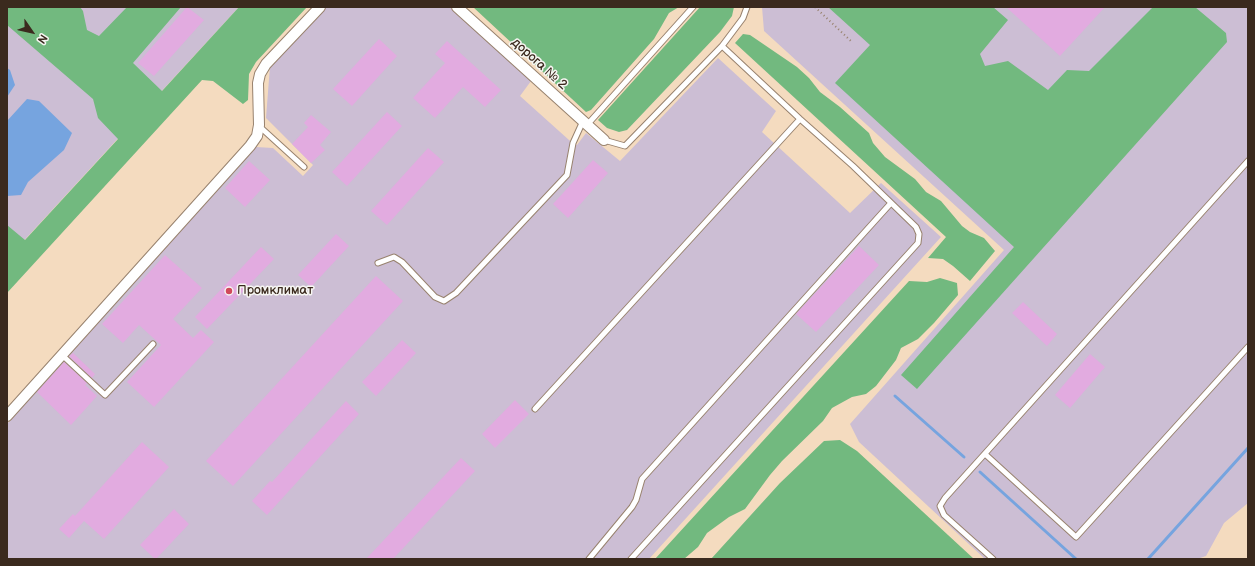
<!DOCTYPE html>
<meta charset="utf-8">
<style>
body{margin:0}
#map{position:relative;width:1255px;height:566px;overflow:hidden;background:#f4dbbf;font-family:"Balsamiq Sans",sans-serif}
canvas{display:block}
.frame{position:absolute;inset:0;border:8px solid #3b2a1e;pointer-events:none}
.north{position:absolute;left:12px;top:12px;width:40px;height:40px;-webkit-text-stroke:3px #f6f6f2;paint-order:stroke;rotate:124deg;font-size:11px;font-weight:700;line-height:16px;text-align:center;color:#3b2a1e}
.north::after{content:'';display:block;margin:auto;width:14px;height:18px;background:#3b2a1e;clip-path:polygon(50% 0,100% 100%,50% 72%,0 100%)}
</style>
<div id="map">
<canvas width="1255" height="566"></canvas>
<div class="frame"></div>
<div class="north">N</div>
</div>
<script>
const c = document.querySelector('canvas').getContext('2d');
c.lineJoin = 'round';
function fill(path, color) { c.fillStyle = color; c.fill(path, 'evenodd'); }
const poly = rows => new Path2D(rows.map(r => 'M' + r).join(''));
function strokePath(path, color, width, dash) { c.strokeStyle = color; c.lineWidth = width; c.lineCap = dash ? 'butt' : 'round'; c.setLineDash(dash || []); c.stroke(path); }
function write(font, color, halo, rows, align = 'center') {
  c.font = font + ' "Balsamiq Sans",sans-serif'; c.lineWidth = 3; c.setLineDash([]); c.textBaseline = 'middle'; c.strokeStyle = halo; c.fillStyle = color; for (const [text, x, y, turn = 0] of rows) {
    c.save(); c.translate(x, y); c.rotate((+turn || 0) * Math.PI / 180); c.textAlign = isNaN(turn) ? turn : align; if (halo) c.strokeText(text, 0, 0); c.fillText(text, 0, 0); c.restore();
  }
}
fill(poly([
 [7,7,239,7,7,259],
 [326,7,450,7,531,81,520,96,569,140,577,145,586,133,620,161,718,58,776,111,762,132,850,213,881,183,941,237,649,559,7,559,7,424,256,147,273,148,303,176,313,165,266,118,270,66],
 [762,7,1248,7,1248,503,1224,523,1206,556,1197,559,985,559,859,442,850,424,1004,250,764,31]
]), '#ccbed4');
fill(poly([
 [8,7,80,7,83,11,87,30,99,36,127,7,181,7,133,63,162,91,239,7,307,7,256,62,249,74,248,100,243,104,213,81,202,80,7,293,7,225,25,240,118,139,98,118,93,99,7,25,7,8],
 [473,7,679,7,669,13,654,39,591,110,586,112],
 [700,7,734,7,732,16,720,32,627,130,619,132,607,128,598,120],
 [828,7,993,7,1008,20,980,54,985,66,1008,61,1048,90,1067,70,1089,71,1153,7,1195,7,1226,33,1227,42,917,389,901,375,1014,247,835,83,870,45],
 [743,34,750,35,797,67,809,78,820,92,840,107,869,133,873,143,885,157,915,179,926,192,941,201,962,226,970,232,984,238,995,251,970,281,953,266,943,259,928,258,946,237,735,43],
 [940,278,957,283,958,295,934,323,918,339,901,348,896,360,876,386,866,394,852,397,832,408,823,421,782,461,770,475,745,509,729,517,707,533,698,547,684,559,655,559,909,281,927,282],
 [840,440,857,451,974,559,711,559,780,483,824,441]
]), '#72b97f');
fill(poly([
 [7,68,10,70,15,85,7,97],
 [27,99,39,101,72,133,64,150,28,182,21,195,7,196,7,121]
]), '#76a4df');
strokePath(poly([
 [895,396,964,457],
 [980,472,1076,559],
 [1148,559,1248,448]
]), '#76a4df', 3);
fill(poly([
 [187,7,204,20,154,76,138,63],
 [1006,7,1105,7,1060,56],
 [379,39,397,56,352,106,333,89],
 [447,41,501,90,485,107,463,87,435,118,413,98,445,63,435,54],
 [387,112,402,126,347,186,332,172],
 [311,115,331,132,320,145,325,150,311,163,292,144,308,127,304,123],
 [428,148,444,162,387,225,371,211],
 [593,160,608,173,568,218,553,204],
 [249,161,270,180,245,207,225,188],
 [336,234,349,246,311,287,298,275],
 [859,246,879,265,816,332,796,314],
 [261,247,274,259,207,329,195,317],
 [165,255,202,288,173,319,193,338,201,330,214,342,154,407,127,382,161,345,139,325,123,343,102,324],
 [376,276,403,301,233,486,206,461],
 [1023,302,1057,334,1047,346,1012,313],
 [402,340,416,353,376,396,362,382],
 [73,353,95,374,92,378,69,356],
 [1090,354,1105,367,1070,408,1055,395],
 [64,362,87,383,85,385,97,396,71,425,37,392],
 [515,400,529,414,495,448,482,434],
 [346,401,359,414,267,515,252,501,270,481,272,482],
 [142,442,169,467,104,539,84,521,69,538,59,529,73,514,75,516],
 [461,458,475,471,393,559,366,559],
 [174,509,189,524,156,559,155,559,140,545]
]), '#e2abe0');
const lane = poly([
 [722,46,743,18,747,7],
 [587,125,693,7],
 [259,126,304,167],
 [604,140,625,146,722,46,800,119,853,166,916,227,919,234,918,243,631,559],
 [378,263,394,257,402,262,435,297,444,301,456,293,567,175,573,143,583,121],
 [62,355,105,395,153,344],
 [535,409,800,119],
 [985,454,1076,537,1248,347],
 [589,559,632,507,636,500,642,479,891,203],
 [993,559,944,515,940,506,945,498,1248,161]
]);
const street = poly([
 [457,7,604,140],
 [7,416,250,146,257,136,259,125,258,83,260,74,266,64,320,7]
]);
strokePath(lane, '#98826e', 7);
strokePath(street, '#98826e', 12);
strokePath(poly([
 [815,7,852,42]
]), '#98826e', 2, [1, 3]);
strokePath(lane, '#fff', 5);
strokePath(street, '#fff', 10);
for (const [x, y, r, color] of [
 [229,291,4,"#d1495b"]
]) { const dot = new Path2D(); dot.arc(x, y, r, 0, 2 * Math.PI); c.fillStyle = color; c.fill(dot); strokePath(dot, '#f6f6f2', 1.5); }
write('13px', '#3b2a1e', '#f6f6f2', [
 ["дорога № 2",539,64,42]
]);
write('13px', '#3b2a1e', '#f6f6f2', [
 ["Промклимат",237,291]
], 'left');
</script>
